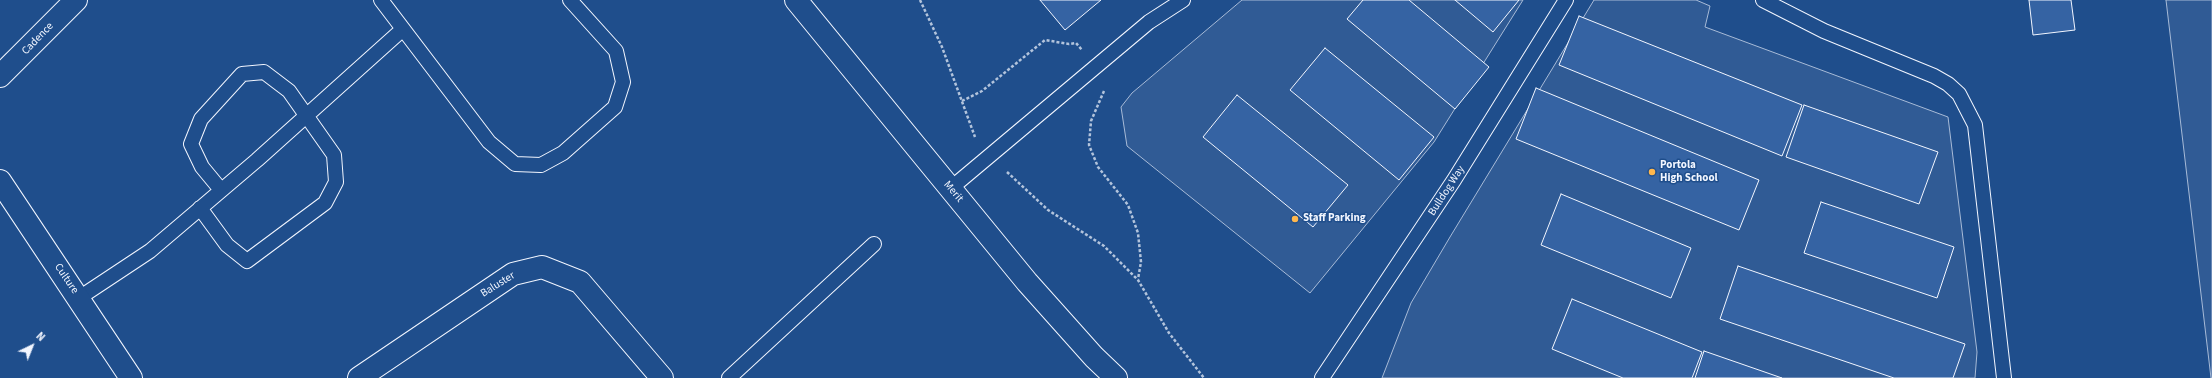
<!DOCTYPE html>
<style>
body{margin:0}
#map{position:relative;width:2212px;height:378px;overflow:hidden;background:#1f4e8c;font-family:"Source Sans 3",sans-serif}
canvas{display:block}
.north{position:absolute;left:12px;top:326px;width:40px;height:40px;-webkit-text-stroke:3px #1f4e8c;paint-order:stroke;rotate:43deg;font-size:11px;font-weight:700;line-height:16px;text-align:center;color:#f2f6ff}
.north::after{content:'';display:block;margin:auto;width:14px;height:18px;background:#f2f6ff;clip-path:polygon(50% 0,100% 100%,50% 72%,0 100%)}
</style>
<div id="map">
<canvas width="2212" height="378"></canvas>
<div class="north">N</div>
</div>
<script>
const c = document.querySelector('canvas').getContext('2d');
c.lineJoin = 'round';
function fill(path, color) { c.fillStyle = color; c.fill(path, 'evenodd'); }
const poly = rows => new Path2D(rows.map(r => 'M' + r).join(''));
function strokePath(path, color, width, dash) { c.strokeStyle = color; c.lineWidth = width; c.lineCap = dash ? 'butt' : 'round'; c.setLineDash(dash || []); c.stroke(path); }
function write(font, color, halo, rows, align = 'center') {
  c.font = font + ' "Source Sans 3",sans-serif'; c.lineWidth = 3; c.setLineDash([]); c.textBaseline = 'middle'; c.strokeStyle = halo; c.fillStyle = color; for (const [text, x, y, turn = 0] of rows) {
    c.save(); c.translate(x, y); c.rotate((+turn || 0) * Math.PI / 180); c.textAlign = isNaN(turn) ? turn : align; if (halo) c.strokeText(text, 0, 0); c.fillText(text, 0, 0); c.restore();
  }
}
const built = poly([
 [1242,0,1523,0,1434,142,1310,293,1127,146,1121,107,1132,93,1242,0],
 [1594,0,1696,0,1710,6,1705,27,1948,117,1977,352,1975,378,1382,378,1411,303,1450,237,1594,0],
 [2166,0,2212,0,2212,378,2211,378,2166,0]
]);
fill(built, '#305b95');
strokePath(built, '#a8bbd7', 1);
const building = poly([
 [1040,0,1101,0,1065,30,1040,0],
 [1363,0,1409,0,1489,67,1455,109,1347,19,1363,0],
 [1455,0,1519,0,1493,32,1455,0],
 [2029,0,2071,0,2075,30,2033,35,2029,0],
 [1579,16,1802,105,1782,156,1559,65,1579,16],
 [1325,48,1434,137,1399,180,1290,90,1325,48],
 [1536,88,1759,180,1739,230,1516,139,1536,88],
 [1237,95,1348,185,1313,227,1203,137,1237,95],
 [1804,105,1938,152,1919,204,1786,157,1804,105],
 [1561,194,1691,248,1671,298,1541,245,1561,194],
 [1821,202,1954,247,1937,298,1804,253,1821,202],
 [1738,266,1965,344,1953,378,1894,378,1720,319,1738,266],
 [1572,299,1702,352,1692,378,1623,378,1552,349,1572,299],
 [1704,351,1782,378,1695,378,1704,351]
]);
fill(building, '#3563a3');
strokePath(building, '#f2f6ff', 1);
const lane = poly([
 [381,0,489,142,515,164,541,165,563,153,615,107,623,82,616,51,570,0],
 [1763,0,1824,31,1934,76,1948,84,1959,94,1975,125,2004,378],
 [950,189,1149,22,1183,0],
 [200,208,227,245,247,261,325,203,336,182,334,155,289,91,264,72,242,74,201,119,191,144,202,167,221,190],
 [79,298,150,251,257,160,403,29],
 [729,378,874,244],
 [1322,378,1454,180,1566,0]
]);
const street = poly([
 [359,378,513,274,542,267,580,282,662,378]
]);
const secondary = poly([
 [796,0,1027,282,1094,357,1116,378],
 [0,76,76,0],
 [0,181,131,378]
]);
strokePath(lane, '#f2f6ff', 16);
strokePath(street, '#f2f6ff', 24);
strokePath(secondary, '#f2f6ff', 24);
strokePath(poly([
 [920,0,942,47,975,137],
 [1104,91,1091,121,1089,145,1098,167,1128,205,1138,233,1141,262,1138,279],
 [962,101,982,91,1045,40,1069,44,1076,43,1082,50],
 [1007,172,1048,210,1104,246,1138,280,1169,333,1204,378]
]), '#b3c4dc', 2.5, [3, 2]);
strokePath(lane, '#1f4e8c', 14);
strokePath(street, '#1f4e8c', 22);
strokePath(secondary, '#1f4e8c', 22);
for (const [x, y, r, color] of [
 [1652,172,4,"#ffb74d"],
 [1295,219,4,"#ffb74d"]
]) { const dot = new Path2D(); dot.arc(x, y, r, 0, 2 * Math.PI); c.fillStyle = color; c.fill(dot); strokePath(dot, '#1f4e8c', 1.5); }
write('11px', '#f2f6ff', '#1f4e8c', [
 ["Cadence",38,39,-46],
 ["Bulldog Way",1447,191,-57],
 ["Merit",953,192,50],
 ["Culture",66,279,56],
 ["Baluster",498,285,-32]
]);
write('bold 11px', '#f2f6ff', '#1f4e8c', [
 ["Portola",1660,166],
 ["High School",1660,179],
 ["Staff Parking",1303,219]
], 'left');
</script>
